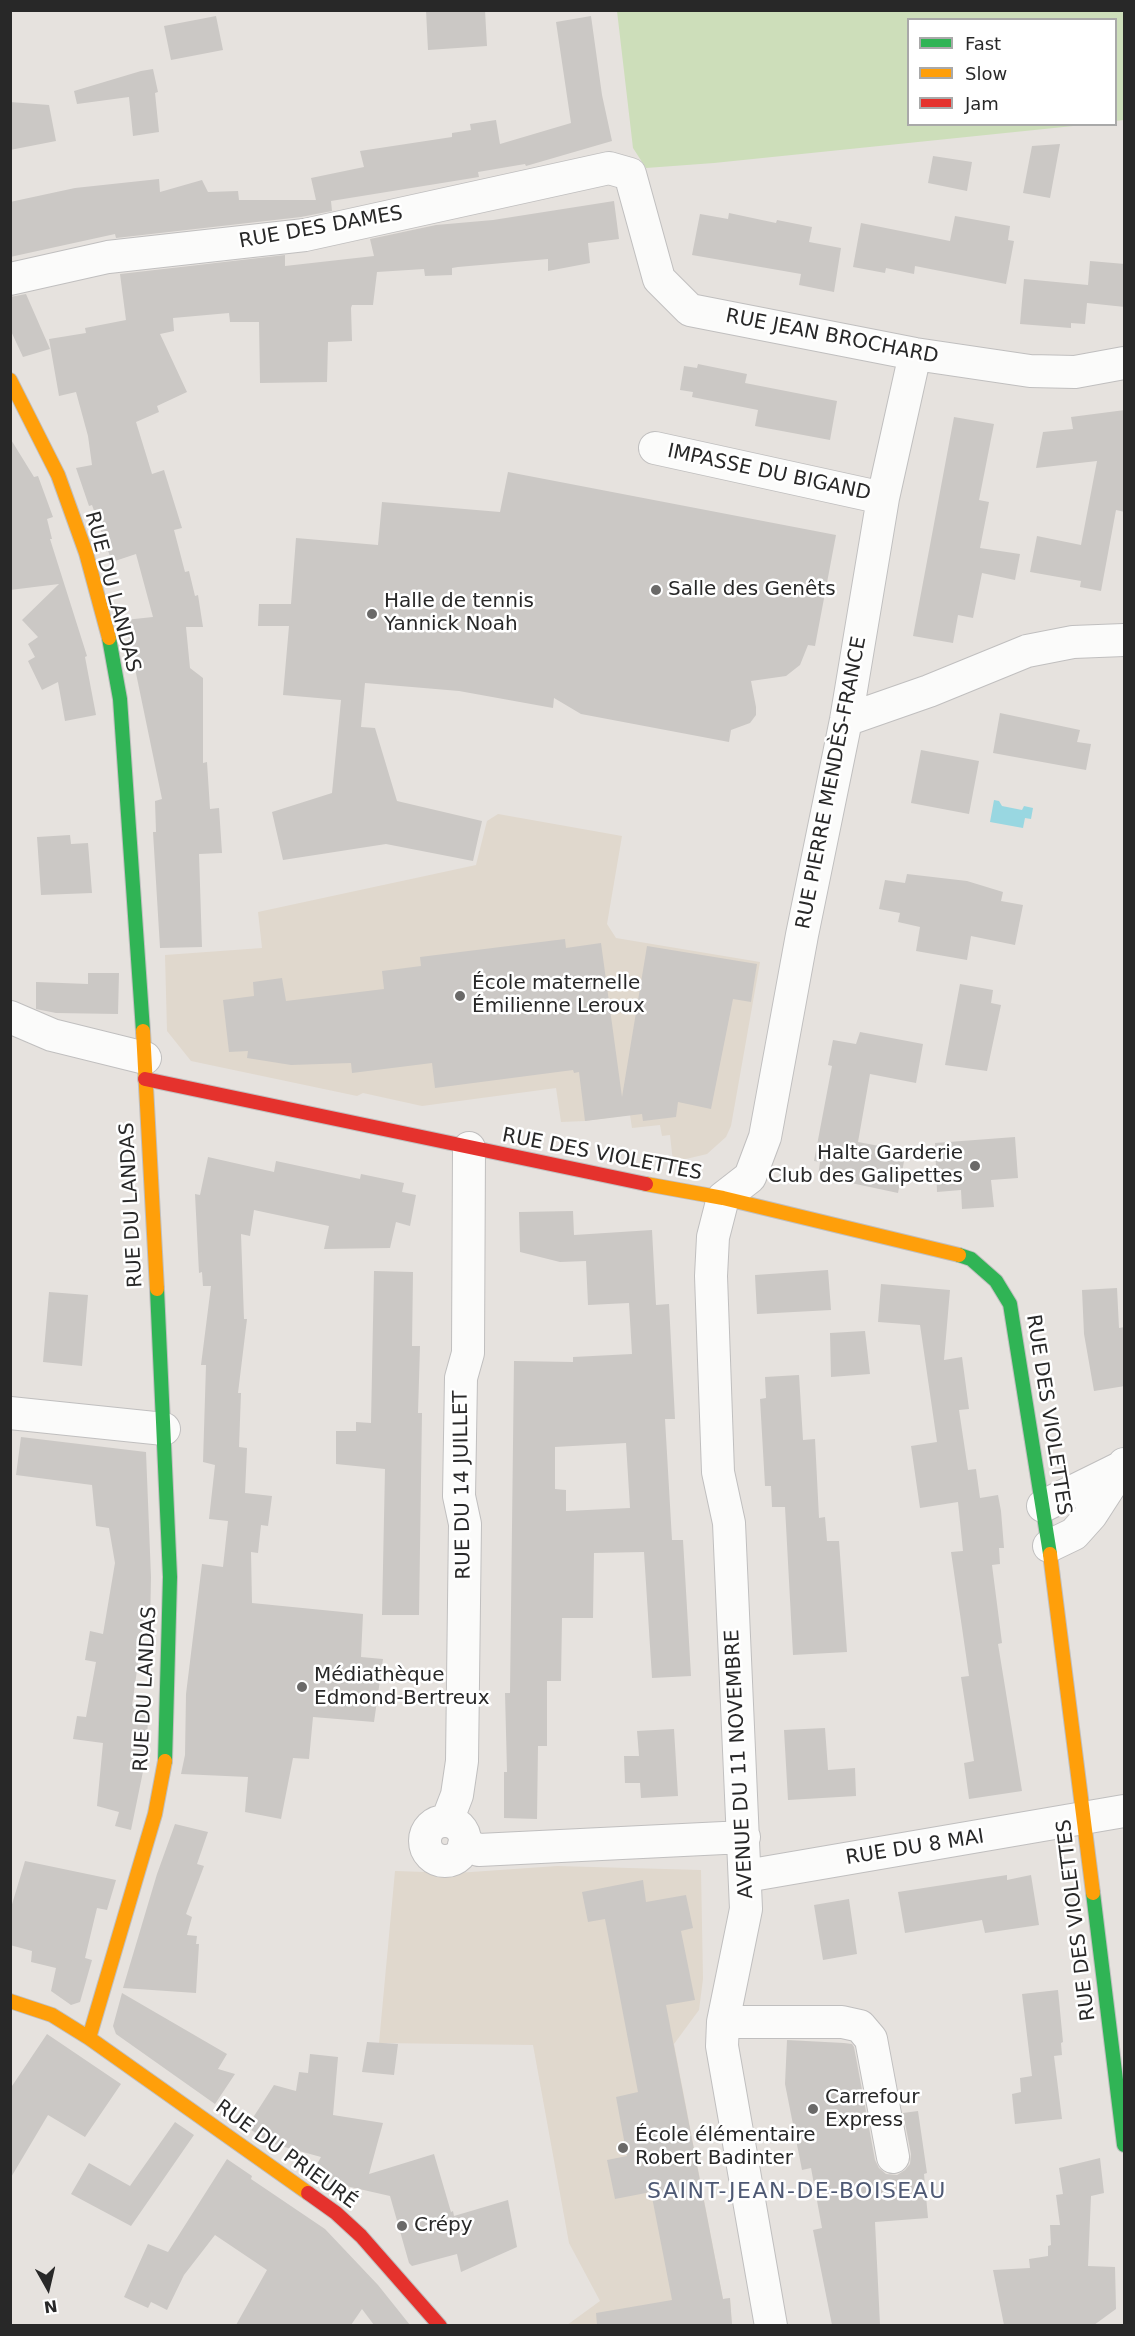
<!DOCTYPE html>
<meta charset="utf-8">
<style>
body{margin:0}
#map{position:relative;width:1135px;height:2336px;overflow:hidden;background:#e6e2de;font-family:"DejaVu Sans",sans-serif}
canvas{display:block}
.frame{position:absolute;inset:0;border:12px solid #282828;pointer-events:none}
.legend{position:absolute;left:907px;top:18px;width:210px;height:108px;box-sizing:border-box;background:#fff;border:2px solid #a9a9a9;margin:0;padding:8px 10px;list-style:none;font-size:18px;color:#282828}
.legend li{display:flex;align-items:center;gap:12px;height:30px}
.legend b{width:30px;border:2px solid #a9a9a9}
.north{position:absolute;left:18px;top:2258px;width:60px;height:60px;-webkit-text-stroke:4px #fff;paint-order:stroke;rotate:172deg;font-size:16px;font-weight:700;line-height:24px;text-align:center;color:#282828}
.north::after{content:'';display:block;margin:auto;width:21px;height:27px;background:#282828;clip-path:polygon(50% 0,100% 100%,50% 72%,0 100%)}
</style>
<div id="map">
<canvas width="1135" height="2336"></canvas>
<div class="frame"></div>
<ul class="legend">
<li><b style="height:8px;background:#30b455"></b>Fast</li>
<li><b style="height:8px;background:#ff9f0a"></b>Slow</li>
<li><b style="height:8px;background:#e5322d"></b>Jam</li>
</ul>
<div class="north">N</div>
</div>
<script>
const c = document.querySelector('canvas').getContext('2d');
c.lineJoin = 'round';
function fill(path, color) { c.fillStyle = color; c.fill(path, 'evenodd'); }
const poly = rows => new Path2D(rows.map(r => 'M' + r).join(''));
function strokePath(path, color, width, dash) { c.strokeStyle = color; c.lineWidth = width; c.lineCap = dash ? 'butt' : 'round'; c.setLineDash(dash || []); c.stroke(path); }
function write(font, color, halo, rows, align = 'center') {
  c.font = font + ' "DejaVu Sans",sans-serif'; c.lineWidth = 5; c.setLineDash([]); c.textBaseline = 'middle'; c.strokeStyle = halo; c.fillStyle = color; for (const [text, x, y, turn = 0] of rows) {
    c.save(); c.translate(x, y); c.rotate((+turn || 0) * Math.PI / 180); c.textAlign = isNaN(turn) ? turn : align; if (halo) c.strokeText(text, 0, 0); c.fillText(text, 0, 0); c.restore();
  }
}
fill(poly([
 [498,814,622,836,607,924,616,938,760,962,731,1126,726,1137,707,1154,673,1162,670,1135,662,1136,660,1125,632,1128,630,1115,585,1121,561,1122,556,1088,422,1106,363,1093,357,1096,191,1061,167,1031,165,955,262,948,258,912,476,865,487,821],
 [557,1866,701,1870,703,1979,699,2010,674,2044,723,2299,730,2298,732,2325,567,2325,600,2301,569,2243,533,2045,379,2043,395,1871,457,1873]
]), '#e0d8cd');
fill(poly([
 [617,11,1124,11,1124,120,1116,121,1116,20,908,20,908,124,1083,125,714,163,646,168,633,148]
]), '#cddeba');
fill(poly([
 [994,800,999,801,1002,806,1022,810,1024,806,1033,808,1031,819,1025,818,1023,828,990,822]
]), '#99d7e1');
fill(poly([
 [426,10,485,10,487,46,428,50],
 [216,16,223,50,171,60,164,26],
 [591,16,602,95,612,141,526,166,525,164,478,172,479,177,331,201,332,211,301,217,116,238,115,234,10,257,10,202,75,188,159,179,160,192,202,180,208,192,238,191,239,200,316,200,311,178,364,167,360,151,452,137,452,133,471,130,470,124,496,120,500,144,571,123,556,22],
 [153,69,158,92,155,93,159,132,133,136,129,97,77,104,74,91,141,71],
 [10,102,49,105,56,141,10,150],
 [1060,144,1050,198,1023,193,1032,146],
 [933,156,972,162,967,191,928,183],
 [614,201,619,239,588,243,590,263,548,271,548,259,458,267,452,268,452,275,425,276,424,269,377,272,373,305,352,305,351,308,352,341,328,342,327,382,260,383,259,322,230,322,229,313,173,318,174,331,160,334,187,392,157,406,159,412,136,422,152,474,164,470,182,528,174,530,185,572,189,571,195,596,198,595,203,627,186,627,189,658,190,668,203,678,203,763,207,762,210,809,219,808,222,853,199,854,202,947,160,948,153,832,156,832,155,801,162,799,125,620,153,617,136,554,112,562,92,505,89,506,76,468,92,465,88,436,76,392,59,396,49,339,86,333,85,328,126,320,120,274,285,255,285,266,374,256,370,239,436,225,493,220],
 [729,213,776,223,777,220,812,227,809,242,841,248,834,292,799,285,801,274,692,255,700,214,728,219],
 [955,216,1010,226,1008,240,1014,241,1006,284,915,266,914,274,886,268,885,273,853,267,861,223,950,241],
 [1090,261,1125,264,1125,307,1087,303,1085,324,1071,323,1071,328,1020,324,1024,279,1088,285],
 [26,294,50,349,23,357,10,329,10,297],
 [698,364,747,374,745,383,837,401,830,440,755,426,758,410,692,397,693,392,680,390,684,366,697,368],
 [1125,410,1125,512,1116,510,1101,591,1080,587,1081,581,1030,572,1037,536,1081,545,1097,461,1036,468,1043,432,1073,429,1071,417],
 [954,417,994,424,979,500,989,502,980,548,1020,554,1015,580,982,573,973,618,958,615,953,643,913,636],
 [10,438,34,477,38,476,53,517,47,519,52,539,50,539,87,656,85,657,96,715,65,721,58,682,42,690,28,661,35,657,28,644,38,637,22,620,59,584,10,590],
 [508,472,836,535,815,646,808,645,800,665,786,676,751,681,756,707,756,715,750,723,731,730,729,742,581,714,554,698,553,708,459,691,365,683,361,727,375,728,397,801,482,821,473,861,386,844,283,860,272,812,332,793,341,700,283,695,289,626,258,626,259,604,291,604,296,538,378,545,382,502,500,512],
 [1000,713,1080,730,1077,742,1091,744,1086,770,993,753],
 [921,750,979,761,969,814,911,803],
 [70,835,71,844,88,843,92,893,41,895,37,837],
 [907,874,967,881,1003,892,1001,901,1023,905,1015,945,971,936,967,960,916,951,920,927,898,922,900,913,879,909,885,880,905,883],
 [565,939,566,948,601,943,622,1097,647,946,757,964,751,1002,733,999,711,1109,678,1102,676,1117,643,1121,642,1114,585,1121,579,1072,574,1073,573,1070,435,1088,432,1063,352,1073,351,1063,291,1065,247,1058,248,1051,229,1052,223,1000,254,996,253,982,282,978,286,1001,384,989,382,971,421,966,420,957],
 [88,973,119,973,118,1014,56,1013,36,1009,36,982,88,984],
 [960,984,993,990,991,1003,1001,1005,987,1071,945,1065],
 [860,1032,923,1044,916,1083,870,1074,858,1142,906,1151,898,1193,818,1176,820,1162,814,1161,832,1066,828,1065,833,1040,856,1044],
 [1015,1137,1018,1178,991,1180,994,1207,962,1209,961,1190,937,1192,935,1143],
 [208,1157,274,1172,276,1161,360,1179,361,1174,404,1183,402,1192,416,1195,410,1226,396,1222,390,1248,324,1249,329,1226,254,1210,250,1236,241,1234,244,1319,247,1319,238,1393,241,1393,239,1447,247,1448,245,1493,272,1496,268,1526,261,1525,258,1553,251,1552,252,1603,363,1614,361,1657,383,1659,374,1722,313,1717,309,1759,293,1758,281,1819,245,1812,248,1777,181,1774,185,1755,186,1694,202,1564,223,1567,228,1521,209,1519,215,1465,203,1462,206,1365,201,1365,211,1286,203,1286,202,1272,199,1273,195,1194,200,1195],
 [573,1211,574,1235,652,1230,656,1305,669,1304,675,1419,665,1419,672,1540,683,1540,691,1676,652,1678,644,1552,594,1553,593,1618,562,1618,561,1681,547,1681,547,1746,538,1746,537,1819,504,1818,504,1772,507,1772,505,1693,510,1693,514,1361,573,1362,573,1357,632,1354,629,1303,588,1305,586,1261,560,1262,520,1252,519,1212],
 [626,1443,630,1508,566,1511,566,1490,555,1489,555,1447],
 [828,1270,831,1310,757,1314,755,1275],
 [374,1271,413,1272,412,1346,420,1346,418,1413,422,1413,419,1615,382,1615,385,1469,336,1464,336,1431,356,1431,356,1422,371,1423],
 [881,1284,950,1290,944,1360,962,1357,969,1409,959,1410,968,1470,976,1469,980,1498,998,1495,1001,1511,1004,1548,999,1548,1000,1564,992,1565,1002,1643,998,1644,1022,1791,969,1799,964,1763,974,1761,961,1677,969,1676,951,1552,963,1551,958,1502,920,1508,911,1446,937,1442,920,1325,878,1322],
 [1117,1288,1119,1328,1125,1327,1125,1386,1094,1391,1084,1334,1082,1290],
 [49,1292,88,1295,82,1366,43,1362],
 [865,1331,870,1374,831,1377,830,1333],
 [799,1375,803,1440,815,1439,819,1518,825,1517,827,1541,839,1541,847,1652,793,1655,785,1507,772,1507,771,1486,765,1486,760,1399,766,1398,765,1377],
 [21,1437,146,1452,151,1577,150,1628,143,1627,132,1706,148,1709,147,1752,131,1830,115,1826,119,1812,97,1806,103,1743,73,1739,77,1716,86,1717,96,1662,85,1660,90,1631,103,1634,115,1563,109,1528,96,1526,92,1485,16,1475],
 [825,1728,828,1770,855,1768,856,1796,788,1800,784,1730],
 [674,1729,678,1796,641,1798,640,1783,625,1783,624,1756,639,1756,637,1731],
 [175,1824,208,1832,197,1864,204,1866,186,1914,192,1917,187,1935,197,1936,196,1944,199,1944,196,1993,123,1988,157,1874],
 [25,1861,116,1880,107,1910,97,1908,85,1958,92,1960,80,2002,71,2005,51,1991,56,1968,31,1962,32,1951,10,1945,10,1911],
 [1007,1875,1007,1880,1031,1875,1039,1925,985,1933,982,1920,905,1933,898,1892],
 [643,1880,646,1902,686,1895,693,1928,681,1931,695,2000,666,2005,723,2299,730,2298,732,2325,597,2325,596,2313,672,2300,651,2192,615,2199,607,2160,627,2156,616,2097,638,2092,605,1919,588,1922,582,1892],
 [849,1899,857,1954,823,1960,814,1905],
 [1058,1990,1063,2042,1061,2043,1062,2055,1054,2056,1062,2119,1015,2124,1012,2094,1021,2092,1020,2078,1032,2076,1022,1994],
 [122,1993,227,2054,218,2069,235,2074,215,2104,116,2034,113,2026],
 [47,2034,121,2084,85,2137,48,2115,10,2179,10,2089],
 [787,2040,844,2043,852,2044,854,2047,875,2160,879,2168,886,2174,897,2175,905,2170,910,2164,911,2154,903,2113,918,2111,927,2173,924,2174,928,2218,875,2222,880,2325,832,2325,813,2230,822,2228,811,2168,802,2170,785,2084],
 [367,2042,398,2044,394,2075,362,2072],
 [310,2054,338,2057,333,2115,383,2123,369,2174,434,2154,451,2212,453,2211,454,2216,508,2200,517,2247,461,2272,457,2254,412,2266,409,2263,390,2196,324,2181,312,2173,321,2157,270,2143,247,2127,274,2085,296,2091,299,2072,308,2073],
 [175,2122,194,2135,131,2226,71,2194,89,2163,130,2186],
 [1100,2158,1104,2193,1091,2196,1088,2266,1115,2267,1116,2309,1094,2325,1004,2325,993,2270,1030,2268,1029,2259,1048,2256,1048,2246,1051,2245,1050,2225,1060,2225,1056,2195,1063,2194,1059,2168],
 [227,2159,252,2176,251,2179,325,2229,378,2285,410,2325,374,2325,362,2309,351,2325,236,2325,267,2270,215,2235,184,2275,167,2310,151,2302,148,2308,124,2297,148,2244,168,2252]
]), '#cbc8c5');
const street = poly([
 [10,279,108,257,305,235,609,168,630,174,659,279,690,310,915,354,1030,371,1075,372,1124,363],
 [655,448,883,498],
 [846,720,929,691,1027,651,1073,642,1124,640],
 [10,1017,52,1035,145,1058],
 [10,1413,164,1429],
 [1043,1506,1122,1467],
 [1049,1546,1074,1534,1091,1515,1124,1464],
 [447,1821,457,1795,462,1761,465,1524,459,1496,461,1378,468,1353,469,1148],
 '425 1841a20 20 0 1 1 40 0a20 20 0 1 1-40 0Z',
 [464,1845,479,1850,744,1837],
 [746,1876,1124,1811],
 [723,2022,842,2022,860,2026,871,2039,893,2157],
 [771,2326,722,2046,723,2022,746,1909,729,1523,718,1472,711,1276,713,1237,723,1198,750,1177,765,1137,802,935,846,720,883,498,915,354]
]);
const fast = poly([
 [109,638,120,699,143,1031],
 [959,1255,971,1259,996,1281,1010,1304,1050,1554],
 [157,1289,170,1577,165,1761],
 [1093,1893,1124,2145]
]);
const slow = poly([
 [10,380,58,475,86,553,109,638],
 [143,1031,157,1289],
 [646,1184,723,1198,959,1255],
 [1050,1554,1093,1893],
 [10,2001,52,2015,89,2038,308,2193],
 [89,2038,155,1814,165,1761]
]);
const jam = poly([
 [145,1079,646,1184],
 [308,2193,336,2213,361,2236,440,2326]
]);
strokePath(street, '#c0bfbf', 34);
strokePath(fast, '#c0bfbf', 16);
strokePath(slow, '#c0bfbf', 16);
strokePath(jam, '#c0bfbf', 16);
strokePath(street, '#fbfbfa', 32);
strokePath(fast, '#30b455', 14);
strokePath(slow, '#ff9f0a', 14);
strokePath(jam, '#e5322d', 14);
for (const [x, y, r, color] of [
 [656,590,6,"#6a6968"],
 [372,614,6,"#6a6968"],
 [460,996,6,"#6a6968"],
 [975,1166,6,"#6a6968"],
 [302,1687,6,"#6a6968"],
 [813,2109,6,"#6a6968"],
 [623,2148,6,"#6a6968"],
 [402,2226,6,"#6a6968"]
]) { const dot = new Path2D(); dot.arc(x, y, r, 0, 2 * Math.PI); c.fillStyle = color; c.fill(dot); strokePath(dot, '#fff', 2); }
write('20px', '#282828', '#fff', [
 ["RUE DES DAMES",321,228,-10],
 ["RUE JEAN BROCHARD",832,337,11],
 ["IMPASSE DU BIGAND",769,473,12],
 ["RUE DU LANDAS",112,592,75],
 ["RUE PIERRE MENDÈS-FRANCE",832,783,-79],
 ["RUE DES VIOLETTES",602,1155,11],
 ["RUE DU LANDAS",132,1205,-93],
 ["RUE DES VIOLETTES",1048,1415,81],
 ["RUE DU 14 JUILLET",463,1485,-91],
 ["RUE DU LANDAS",146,1689,-87],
 ["AVENUE DU 11 NOVEMBRE",740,1764,-93],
 ["RUE DU 8 MAI",915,1848,-9],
 ["RUE DES VIOLETTES",1077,1920,-97],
 ["RUE DU PRIEURÉ",286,2155,36]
]);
write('20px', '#282828', '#fff', [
 ["Salle des Genêts",668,590],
 ["Halle de tennis",384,602],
 ["Yannick Noah",384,625],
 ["École maternelle",472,984],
 ["Émilienne Leroux",472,1007],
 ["Halte Garderie",963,1154,"right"],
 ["Club des Galipettes",963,1177,"right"],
 ["Médiathèque",314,1676],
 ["Edmond-Bertreux",314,1699],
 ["Carrefour",825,2098],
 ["Express",825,2121],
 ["École élémentaire",635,2136],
 ["Robert Badinter",635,2159],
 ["Crépy",414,2226]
], 'left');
c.letterSpacing = '1.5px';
write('22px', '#4e5974', '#fff', [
 ["SAINT-JEAN-DE-BOISEAU",797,2192]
]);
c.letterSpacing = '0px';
</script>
